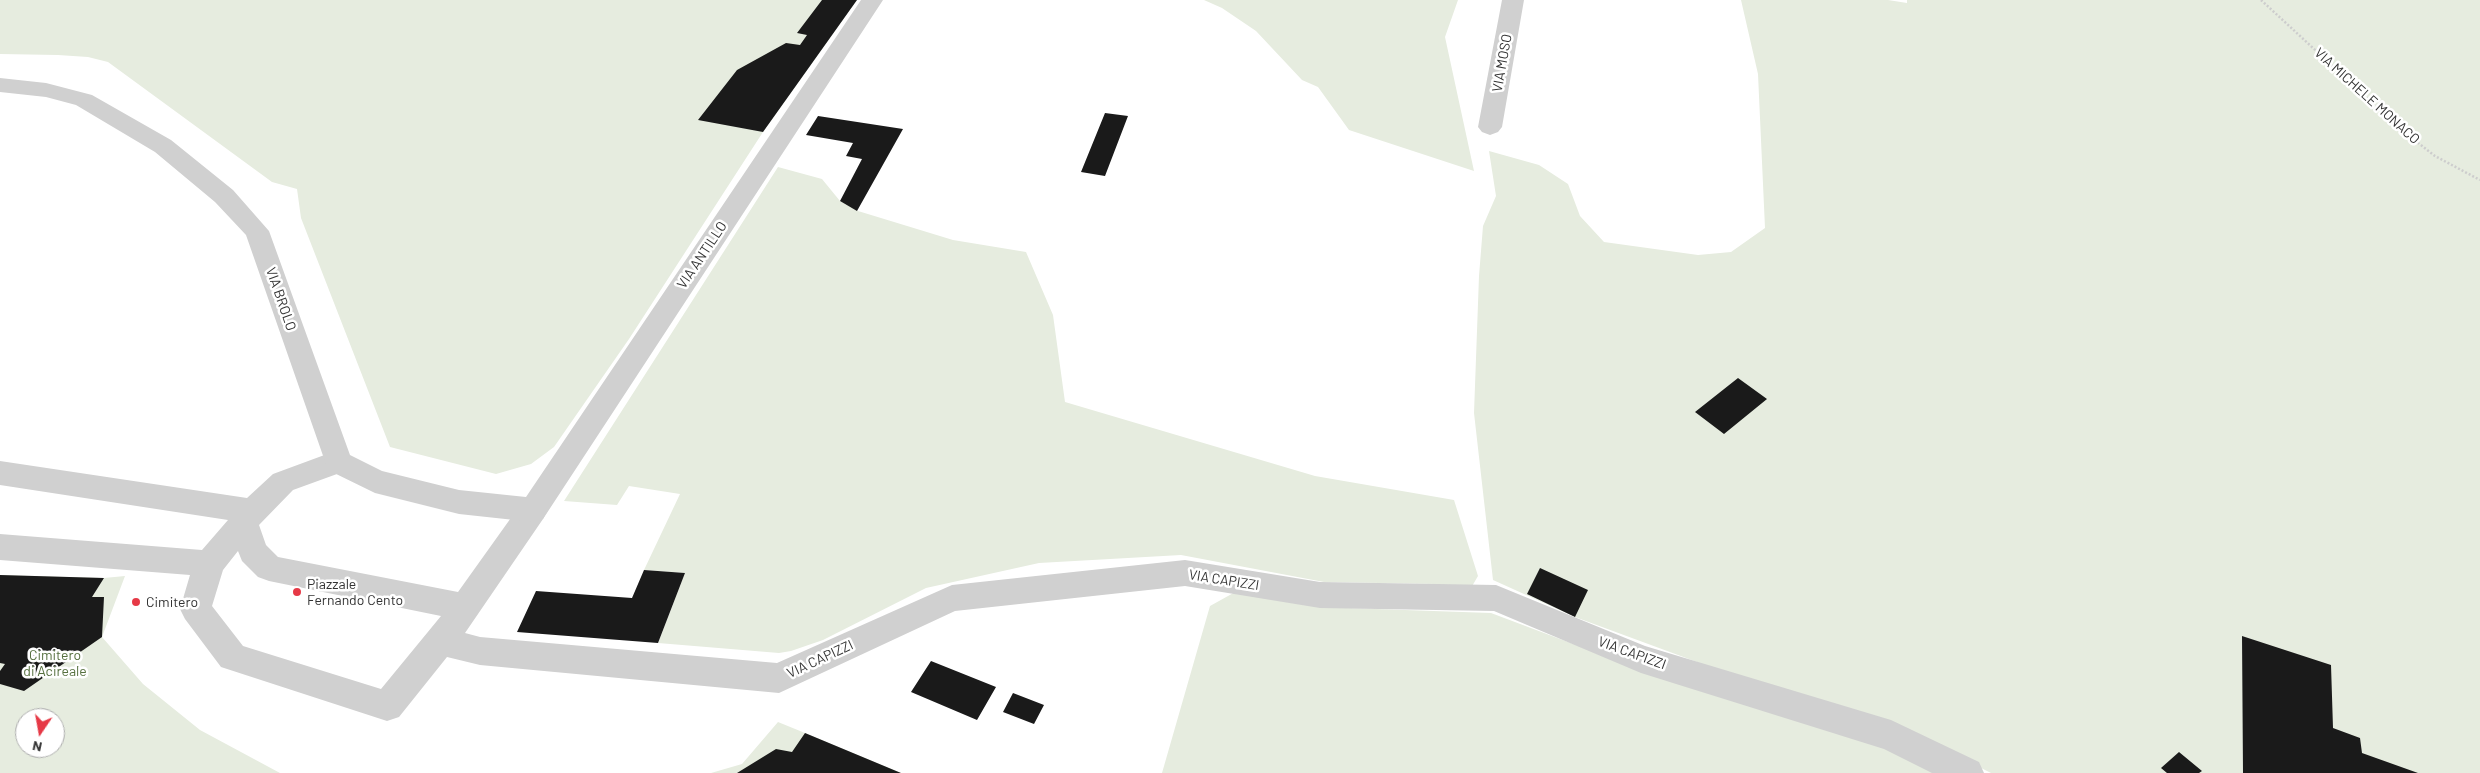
<!DOCTYPE html>
<style>
body{margin:0}
#map{position:relative;width:2480px;height:773px;overflow:hidden;background:#fff;font-family:Barlow,sans-serif}
canvas{display:block}
.north{position:absolute;left:15px;top:708px;width:50px;height:50px;box-sizing:border-box;background:#fff;border:1px solid #adadad;border-radius:50%;rotate:192deg;font-size:14px;font-weight:700;line-height:20px;text-align:center;color:#333}
.north::after{content:'';display:block;margin:auto;width:18px;height:22px;background:#e63946;clip-path:polygon(50% 0,100% 100%,50% 72%,0 100%)}
</style>
<div id="map">
<canvas width="2480" height="773"></canvas>
<div class="north">N</div>
</div>
<script>
const c = document.querySelector('canvas').getContext('2d');
c.lineJoin = 'round';
function fill(path, color) { c.fillStyle = color; c.fill(path, 'evenodd'); }
const poly = rows => new Path2D(rows.map(r => 'M' + r).join(''));
function strokePath(path, color, width, dash) { c.strokeStyle = color; c.lineWidth = width; c.lineCap = dash ? 'butt' : 'round'; c.setLineDash(dash || []); c.stroke(path); }
function write(font, color, halo, rows, align = 'center') {
  c.font = font + ' Barlow,sans-serif'; c.lineWidth = 5; c.setLineDash([]); c.textBaseline = 'middle'; c.strokeStyle = halo; c.fillStyle = color; for (const [text, x, y, turn = 0] of rows) {
    c.save(); c.translate(x, y); c.rotate((+turn || 0) * Math.PI / 180); c.textAlign = isNaN(turn) ? turn : align; if (halo) c.strokeText(text, 0, 0); c.fillText(text, 0, 0); c.restore();
  }
}
fill(poly([
 [0,0,857,0,763,132,629,339,554,447,531,464,496,474,390,447,301,218,297,189,272,182,108,62,88,57,58,55,0,54],
 [1204,0,1458,0,1445,37,1474,171,1349,130,1318,87,1302,80,1256,31,1222,8],
 [1741,0,1888,0,1907,3,1907,0,2480,0,2480,773,1991,773,1917,736,1716,669,1575,617,1493,580,1474,413,1479,276,1483,226,1496,196,1489,151,1539,165,1568,184,1580,216,1604,242,1698,255,1731,252,1765,228,1758,74],
 [778,167,822,179,840,201,858,211,953,240,1026,252,1053,315,1065,402,1315,476,1454,500,1478,576,1471,588,1435,584,1324,582,1181,555,1039,563,926,588,823,640,791,651,779,653,658,643,685,573,644,570,680,494,629,486,617,505,564,501],
 [0,575,104,578,125,576,102,637,143,684,200,730,280,773,0,773],
 [25,718,55,718,55,748,25,748],
 [1237,591,1319,607,1491,613,1637,668,1886,747,1941,773,1162,773,1210,606],
 [778,722,805,733,901,773,711,773,742,764]
]), '#e6ecdf');
fill(poly([
 [822,0,857,0,763,132,698,120,737,70,786,43,800,45,807,35,797,33],
 [1105,113,1128,116,1105,176,1081,172],
 [818,116,903,129,857,211,840,201,862,159,846,156,853,143,806,135],
 [1738,378,1767,399,1724,434,1695,412],
 [1540,568,1588,590,1575,617,1527,594],
 [644,570,685,573,658,643,517,632,536,591,632,598],
 [0,575,104,578,92,597,104,597,102,637,24,691,0,684,0,671,5,664,0,663],
 [2242,636,2331,665,2333,728,2360,738,2362,753,2418,773,2243,773],
 [931,661,996,687,977,720,911,692],
 [1013,693,1044,705,1034,724,1003,712],
 [805,733,901,773,737,773,776,749,792,752],
 [2179,752,2202,771,2199,773,2167,773,2161,768]
]), '#1a1a1a');
strokePath(poly([
 [2261,0,2404,132,2435,156,2480,180]
]), '#cdcdcd', 2.5, [2, 2]);
fill(poly([
 [1502,0,1524,0,1502,127,1498,132,1490,135,1482,132,1478,127,1502,0],
 [338,450,348,454,352,462,348,470,293,490,259,525,266,545,278,557,458,592,523,501,533,498,543,501,548,510,543,519,465,633,480,637,777,663,952,585,1185,560,1320,582,1496,585,1645,646,1891,720,1979,762,1984,773,1932,773,1884,749,1641,673,1494,611,1320,608,1185,586,955,611,779,693,480,665,447,657,399,717,387,721,221,667,185,619,180,609,190,575,0,560,0,534,202,550,228,520,0,485,0,461,247,498,273,474,338,450],
 [238,551,242,561,258,577,269,581,441,616,381,689,243,646,212,606,223,570,238,551]
]), '#d0d0d0');
fill(poly([
 [861,0,883,0,543,519,533,522,459,514,375,493,328,470,246,235,215,202,155,152,76,105,46,97,0,92,0,78,46,83,92,95,171,140,233,190,269,231,350,455,382,471,459,490,526,497,861,0]
]), '#d0d0d0');
for (const [x, y, r, color] of [
 [297,592,5,"#e63946"],
 [136,602,5,"#e63946"]
]) { const dot = new Path2D(); dot.arc(x, y, r, 0, 2 * Math.PI); c.fillStyle = color; c.fill(dot); strokePath(dot, '#fff', 2); }
write('14px', '#333', '#fff', [
 ["VIA MOSO",1502,63,-80],
 ["VIA MICHELE MONACO",2367,96,42],
 ["VIA ANTILLO",702,255,-56],
 ["VIA BROLO",281,299,71],
 ["VIA CAPIZZI",1224,580,9],
 ["VIA CAPIZZI",1632,653,20],
 ["VIA CAPIZZI",820,659,-25]
]);
write('14px', '#333', '#fff', [
 ["Piazzale",307,584],
 ["Fernando Cento",307,600],
 ["Cimitero",146,602]
], 'left');
write('14px', '#56703f', '#fff', [
 ["Cimitero",55,655],
 ["di Acireale",55,671]
]);
</script>
